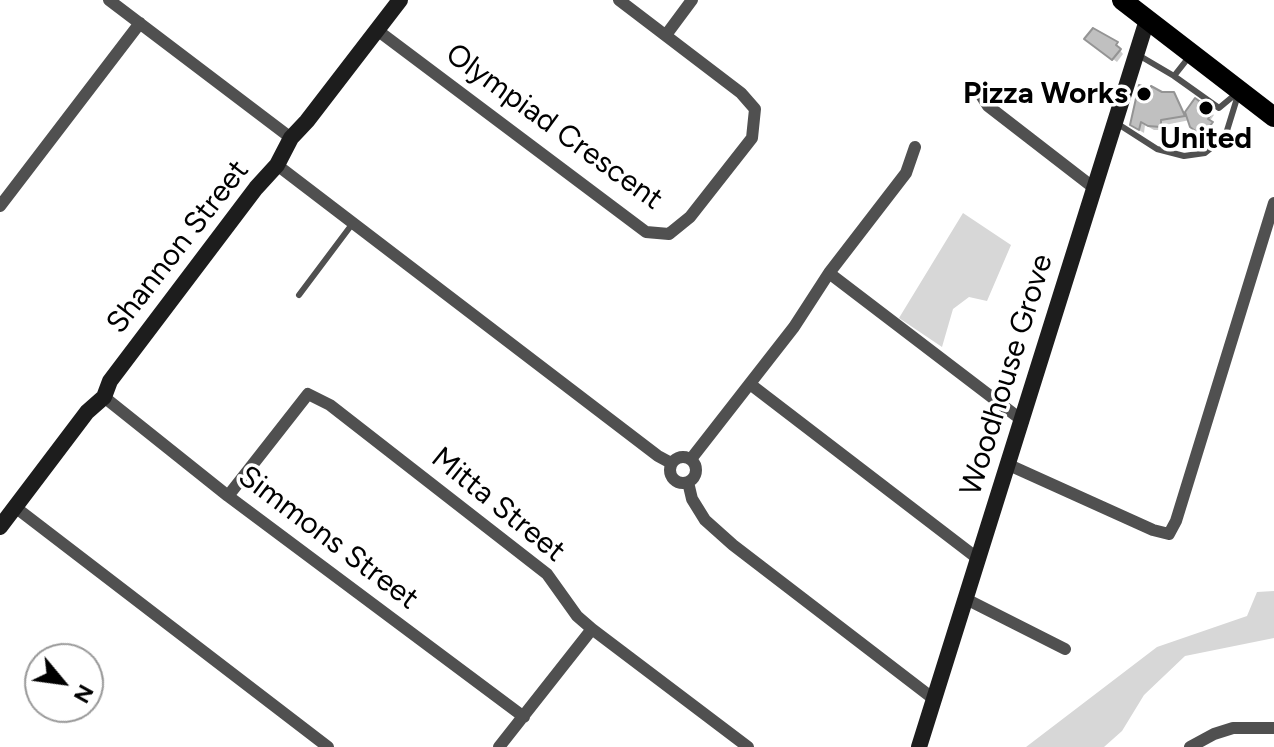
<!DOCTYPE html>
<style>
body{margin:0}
#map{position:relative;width:1274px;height:747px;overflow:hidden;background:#fff;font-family:Figtree,sans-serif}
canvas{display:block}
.north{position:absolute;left:24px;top:643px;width:80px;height:80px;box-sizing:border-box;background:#fff;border:2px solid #999;border-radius:50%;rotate:119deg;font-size:22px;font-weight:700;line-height:32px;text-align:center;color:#000}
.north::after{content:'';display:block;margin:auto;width:28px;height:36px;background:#000;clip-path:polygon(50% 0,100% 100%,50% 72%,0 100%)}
</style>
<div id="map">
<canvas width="1274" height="747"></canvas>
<div class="north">N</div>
</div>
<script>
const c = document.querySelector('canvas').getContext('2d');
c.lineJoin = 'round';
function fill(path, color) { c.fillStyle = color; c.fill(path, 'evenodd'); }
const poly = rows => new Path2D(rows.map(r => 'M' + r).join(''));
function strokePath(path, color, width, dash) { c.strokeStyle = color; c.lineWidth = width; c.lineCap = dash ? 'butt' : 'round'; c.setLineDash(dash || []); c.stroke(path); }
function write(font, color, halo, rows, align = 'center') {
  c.font = font + ' Figtree,sans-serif'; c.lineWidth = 7; c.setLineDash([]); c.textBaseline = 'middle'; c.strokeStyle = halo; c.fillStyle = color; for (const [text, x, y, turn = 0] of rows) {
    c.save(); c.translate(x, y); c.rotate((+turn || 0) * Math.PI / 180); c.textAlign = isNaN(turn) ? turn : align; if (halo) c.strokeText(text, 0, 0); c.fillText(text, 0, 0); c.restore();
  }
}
fill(poly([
 [963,213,1011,245,987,301,969,297,953,309,942,347,899,318],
 [1274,591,1274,638,1185,656,1144,695,1122,731,1104,747,1026,747,1157,647,1247,616,1257,592]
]), '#d7d7d7');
fill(poly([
 [1093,30,1120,47,1119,49,1123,54,1117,62,1090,42],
 [1141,88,1173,94,1185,115,1196,101,1214,115,1209,122,1214,126,1206,137,1195,129,1190,120,1165,125,1165,130,1154,130,1145,125,1144,133,1137,129]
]), '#0003');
const building = poly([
 [1093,28,1118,42,1116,45,1121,49,1112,60,1084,39,1093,28],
 [1139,85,1151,89,1151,86,1162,92,1174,92,1185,116,1161,120,1161,127,1148,126,1141,122,1139,130,1130,125,1139,85],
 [1195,98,1213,111,1208,119,1213,122,1202,136,1190,127,1185,112,1195,98]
]);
fill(building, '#c0c0c0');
strokePath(building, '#949494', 2);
strokePath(poly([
 [1140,56,1174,76,1189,57],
 [1174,76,1219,108,1237,93],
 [1118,124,1157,149,1184,156,1205,153,1225,137,1238,95],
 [299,295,353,223]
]), '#505050', 6);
strokePath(poly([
 [109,0,291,138],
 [377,30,646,232,669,234,690,217,752,138,755,109,741,93,619,0],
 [666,35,692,0],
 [976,87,988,106,1094,188],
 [277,165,658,456,671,463],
 [0,206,140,23],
 [829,273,1023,421],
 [750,384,977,558],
 [104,397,228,496,524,717],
 '670 470a13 13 0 1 1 26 0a13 13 0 1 1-26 0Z',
 [691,459,794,327,829,273,906,173,915,147],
 [1009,465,1153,530,1169,534,1176,521,1274,203],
 [688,482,692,499,705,520,733,545,935,700],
 [228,496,308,394,330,405,547,574,577,616,592,629,748,747],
 [15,507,328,747],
 [966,599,1065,649],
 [499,747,592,629],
 [1190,747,1214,734,1233,728,1274,728]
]), '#505050', 12);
strokePath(poly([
 [0,527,87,412,104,397,110,381,256,188,277,165,291,138,307,121,400,0],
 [919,747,1147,20]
]), '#1d1d1d', 16);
strokePath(poly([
 [1122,0,1274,117]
]), '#000', 20);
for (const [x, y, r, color] of [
 [1144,94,8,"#000"],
 [1206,108,8,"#000"]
]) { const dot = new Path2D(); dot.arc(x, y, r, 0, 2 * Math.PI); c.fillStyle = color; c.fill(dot); strokePath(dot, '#fff', 3); }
write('bold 30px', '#000', '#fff', [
 ["Pizza Works",1128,94],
 ["United",1206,139,"center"]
], 'right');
write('30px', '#000', '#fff', [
 ["Olympiad Crescent",554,127,36],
 ["Shannon Street",178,247,-52],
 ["Woodhouse Grove",1007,375,-73],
 ["Mitta Street",498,505,39],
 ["Simmons Street",328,538,37]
]);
</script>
